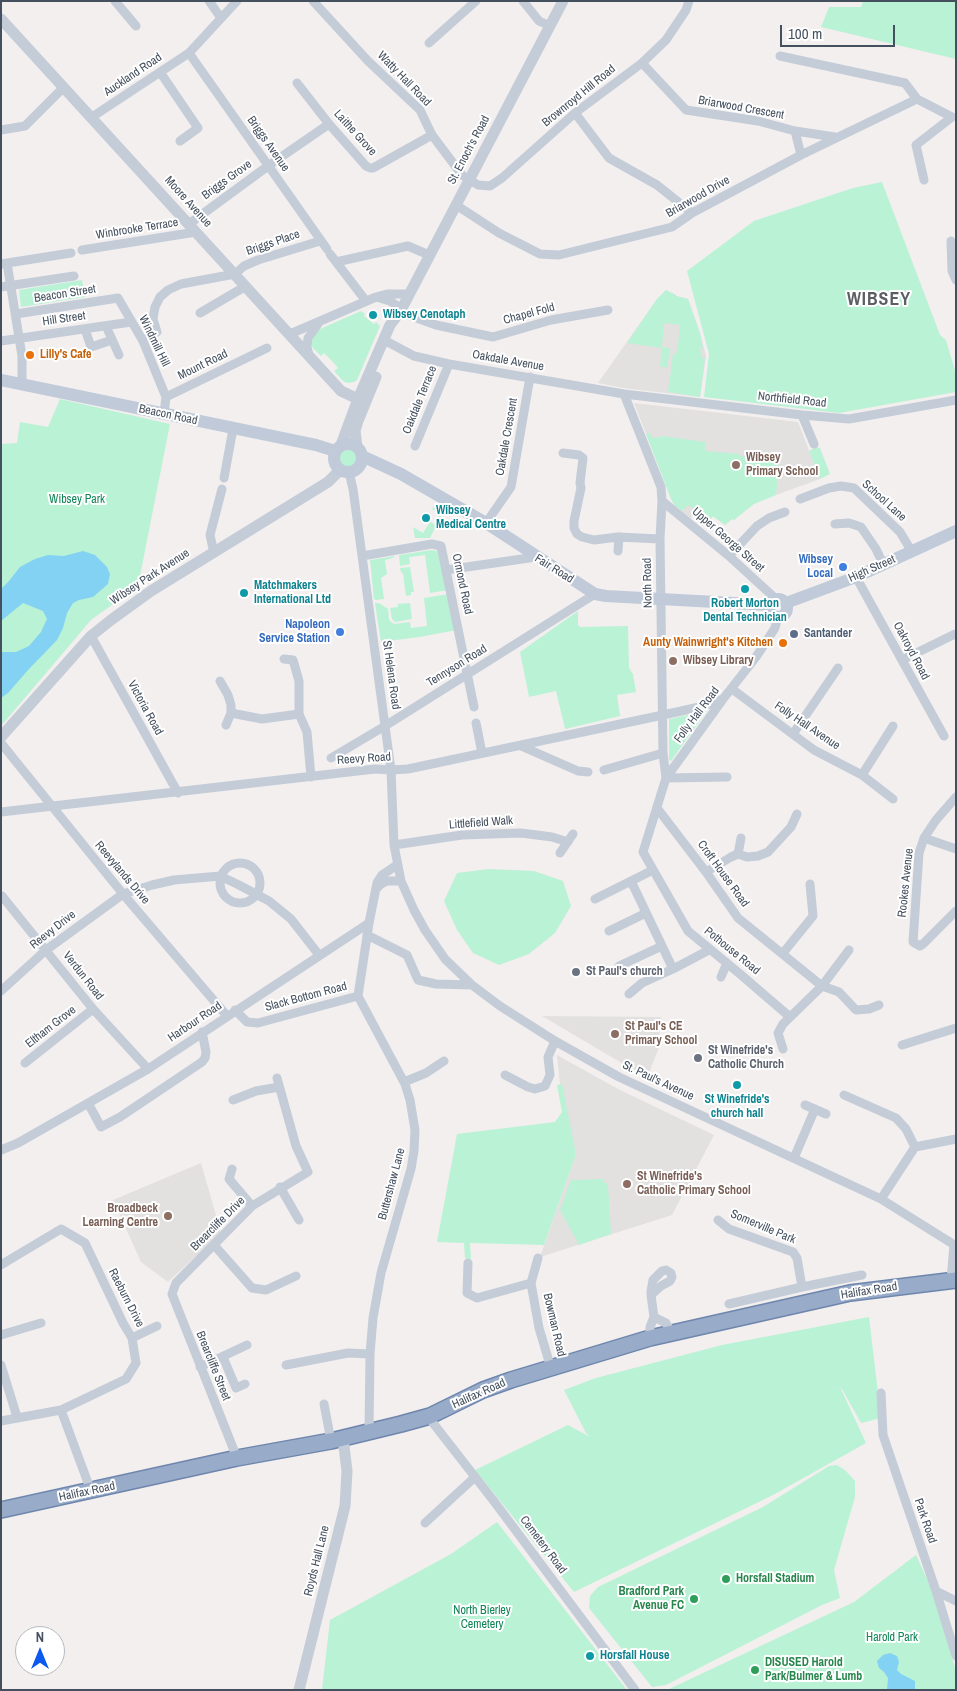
<!DOCTYPE html>
<style>
body{margin:0}
#map{position:relative;width:957px;height:1691px;overflow:hidden;background:#f2efee;font-family:"Archivo Narrow",sans-serif}
canvas{display:block}
.frame{position:absolute;inset:0;border:2px solid #45505e;pointer-events:none}
.north{position:absolute;left:15px;top:1626px;width:50px;height:50px;box-sizing:border-box;background:#fff;border:1px solid #b5b9bf;border-radius:50%;rotate:0deg;font-size:14px;font-weight:700;line-height:20px;text-align:center;color:#45505e}
.north::after{content:'';display:block;margin:auto;width:18px;height:22px;background:#0b59ef;clip-path:polygon(50% 0,100% 100%,50% 72%,0 100%)}
.scale{position:absolute;left:780px;top:25px;width:115px;height:22px;box-sizing:border-box;border:2px solid #45505e;border-top:0;padding-left:6px;font-size:15px;line-height:18px;white-space:nowrap;color:#45505e;-webkit-text-stroke:4px #fff;paint-order:stroke}
</style>
<div id="map">
<canvas width="957" height="1691"></canvas>
<div class="frame"></div>
<div class="north">N</div>
<div class="scale">100 m</div>
</div>
<script>
const c = document.querySelector('canvas').getContext('2d');
c.lineJoin = 'round';
function fill(path, color) { c.fillStyle = color; c.fill(path, 'evenodd'); }
const poly = rows => new Path2D(rows.map(r => 'M' + r).join(''));
function strokePath(path, color, width, dash) { c.strokeStyle = color; c.lineWidth = width; c.lineCap = dash ? 'butt' : 'round'; c.setLineDash(dash || []); c.stroke(path); }
function write(font, color, halo, rows, align = 'center') {
  c.font = font + ' "Archivo Narrow",sans-serif'; c.lineWidth = 4; c.setLineDash([]); c.textBaseline = 'middle'; c.strokeStyle = halo; c.fillStyle = color; for (const [text, x, y, turn = 0] of rows) {
    c.save(); c.translate(x, y); c.rotate((+turn || 0) * Math.PI / 180); c.textAlign = isNaN(turn) ? turn : align; if (halo) c.strokeText(text, 0, 0); c.fillText(text, 0, 0); c.restore();
  }
}
fill(poly([
 [666,290,676,295,676,296,688,299,700,333,706,356,700,397,623,388,598,383,657,299],
 [634,403,798,422,820,479,754,503,734,520,732,519,725,525,713,516,711,519,702,512,697,515,695,514,690,519,673,503],
 [542,1016,661,1017,658,1050,647,1078],
 [557,1055,618,1089,714,1135,672,1215,540,1257,576,1154,560,1084],
 [201,1163,221,1233,168,1282,141,1262,113,1200]
]), '#e3e0e0');
fill(poly([
 [863,1,956,1,956,59,821,27,829,7,861,7],
 [882,182,940,335,946,340,956,374,956,392,839,413,704,397,709,354,687,271,754,221,853,188],
 [82,280,85,297,21,307,19,290],
 [666,290,676,295,676,296,688,299,700,333,703,348,700,347,702,358,705,358,700,397,668,392,673,354,676,354,678,345,680,325,664,323,662,347,670,348,667,368,660,366,662,348,627,343,657,299],
 [361,311,365,314,364,316,374,324,376,322,380,326,357,380,354,382,347,383,343,381,334,371,338,368,334,363,324,353,321,356,312,347,311,343,314,335,320,329],
 [60,399,170,424,138,586,91,620,1,726,1,444,17,443,20,422,48,427],
 [649,433,653,438,662,437,662,436,705,442,705,451,740,454,740,456,749,457,750,455,767,457,767,461,776,462,777,458,780,458,776,495,754,504,734,520,732,519,725,525,713,516,711,519,702,512,701,514,688,505,682,511,675,506,671,499,646,434],
 '337 457a11 11 0 1 1 22 0a11 11 0 1 1-22 0Z',
 [817,447,820,448,830,474,820,479,809,451],
 [436,504,443,507,444,510,430,538,415,538,413,527,423,533,430,522,434,524,440,514,432,509],
 [432,550,437,551,438,553,448,590,430,593,425,555,409,557,410,564,400,566,399,555],
 [395,556,393,558,385,560,387,574,381,578,384,599,376,600,374,599,370,560],
 [410,567,414,592,411,592,411,595,406,596,403,574,401,572,400,568],
 [449,594,457,630,419,637,381,642,375,603,379,603,388,609,389,620,394,624,410,622,411,628,427,626,424,598],
 [410,603,412,619,395,622,392,619,390,608,398,607,398,604],
 [578,611,578,625,580,627,628,626,629,668,633,674,636,692,617,695,620,716,565,729,556,691,529,697,520,652],
 [707,711,671,761,669,760,669,719],
 [489,869,534,871,563,881,571,906,555,933,529,954,499,965,473,953,457,930,444,901,457,873],
 [562,1084,576,1154,544,1245,470,1243,471,1259,465,1258,464,1243,437,1242,457,1134,555,1122,562,1112,557,1085],
 [603,1179,603,1182,608,1184,611,1234,579,1245,560,1210,571,1180],
 [869,1317,881,1418,861,1423,842,1389,830,1386,841,1389,866,1443,773,1495,574,1592,475,1470,568,1425,590,1437,586,1433,564,1390,596,1378,722,1345],
 [837,1465,846,1471,855,1481,855,1497,834,1570,840,1598,822,1605,666,1685,652,1687,589,1608,590,1596,598,1587,763,1507,829,1466],
 [497,1522,627,1690,322,1690,330,1620,451,1554],
 [916,1555,932,1590,956,1671,956,1690,667,1690,854,1602]
]), '#baf2d5');
fill(poly([
 [83,551,95,555,107,567,110,574,108,584,93,597,79,600,73,603,67,613,63,628,57,640,28,670,8,693,1,698,1,652,16,652,29,646,41,632,47,619,43,611,23,603,1,621,1,589,9,581,20,567,35,559,48,555,64,556],
 [890,1653,897,1656,899,1662,897,1670,901,1674,915,1681,915,1690,887,1690,888,1678,884,1672,879,1668,877,1661,883,1655]
]), '#83d1f3');
const trunk = poly([
 [1,1510,237,1458,331,1441,401,1424,430,1416,483,1390,511,1380,650,1338,850,1293,956,1280]
]);
strokePath(trunk, '#6e86ad', 18);
strokePath(poly([
 [115,1,136,26],
 [209,1,221,18],
 [313,1,368,61,420,110,432,135,462,175,478,185,490,186,502,178,575,113,642,63,666,40,686,10,689,1],
 [523,1,539,21,550,26],
 [429,43,476,1],
 [189,53,327,249],
 [780,56,905,83,917,99,952,117,916,145,924,180],
 [642,63,686,110,758,121,795,131,835,137],
 [160,72,198,128,180,141],
 [297,83,329,124,366,166,370,168,373,168,432,135],
 [575,113,609,158,657,185,692,213],
 [92,117,189,53,237,1],
 [1,130,25,126,64,87],
 [795,131,801,155],
 [456,205,499,233,540,254,559,255,672,227,692,213,801,155,917,99],
 [189,224,268,166,329,124],
 [951,241,952,271,956,280],
 [82,250,196,232],
 [330,254,366,301],
 [336,262,408,246,429,255],
 [7,263,22,356,22,383],
 [1,264,71,253],
 [1,287,74,276],
 [376,297,390,301,396,305,400,312,436,325,493,337,551,320,608,310],
 [200,313,246,286],
 [16,314,118,298,143,341,166,397],
 [106,326,119,355],
 [85,329,91,347,112,340],
 [290,334,376,297,387,294,409,294],
 [384,340,414,356,449,364,624,394,802,415,849,419,956,400],
 [1,341,131,322],
 [143,341,157,332,153,319,155,307,160,297,168,290,181,284,235,274,244,266,258,260,320,241],
 [309,355,307,347,308,338,318,324],
 [624,394,661,487,662,501,660,539,663,753,666,778,727,777],
 [164,414,166,397,267,348],
 [802,415,814,444],
 [415,446,449,364],
 [563,453,579,455,583,458,580,483,581,488,574,521,574,528,577,534,582,537,594,540,618,537,660,539],
 [349,472,353,489,385,726,391,770,394,845,401,881,414,910,425,930,445,959,472,985,500,1006,555,1041,619,1077,881,1199,956,1246],
 [224,478,233,429],
 [800,499,829,488,841,486,854,488,900,532,912,552],
 [662,501,729,556,776,599],
 [486,523,511,487,530,377],
 [835,524,849,523,861,527,876,549,883,564],
 [618,551,619,537],
 [214,553,210,535,222,489],
 [362,556,432,544,441,546,474,707],
 [729,556,757,526,769,518,785,512],
 [446,570,536,557],
 [856,577,944,736],
 [778,616,775,628,756,657,723,699,666,778,643,852,688,931,740,974,790,1017],
 [91,636,178,793],
 [284,659,293,660,299,681,299,714,307,732,311,777],
 [902,660,955,634,956,635],
 [220,681,228,695,231,705,231,713,226,725],
 [732,689,814,750,862,775,893,799],
 [231,713,262,719,299,714],
 [476,723,482,753],
 [793,734,838,668],
 [1,743,123,894,227,1016],
 [521,746,578,771,588,772],
 [331,758,385,726,595,594],
 [604,770,663,753],
 [862,775,893,726],
 [956,797,936,820,924,838,919,853,913,942,920,946,923,944,956,911],
 [657,808,706,872,738,918,822,986,839,992,856,1010,869,1009,879,1005],
 [1,812,375,769,391,770,408,769,663,715,704,706,723,699],
 [924,838,956,849],
 [394,845,462,835,521,833,552,837,568,842],
 [560,853,573,834],
 [738,854,741,838],
 '220 883a20 20 0 1 1 40 0a20 20 0 1 1-40 0Z',
 [706,872,731,857,738,854,747,857,758,856,768,852,791,827,797,814],
 [631,881,673,969],
 [376,889,381,884,387,881,401,881],
 [2,896,93,1009,148,1069],
 [595,899,653,870],
 [609,931,646,913],
 [367,935,407,955,418,980,436,984,472,985],
 [783,953,813,916,810,884],
 [619,966,662,946],
 [721,977,727,963],
 [1,991,46,950,123,894,152,885,174,880,220,876,239,885,269,901,291,919,319,955],
 [629,994,642,983,673,969,709,950],
 [235,1010,247,1022,258,1023,358,996],
 [902,1045,956,1028],
 [783,1049,778,1033,783,1024,822,986,849,950],
 [25,1063,93,1009],
 [505,1075,528,1087,535,1089,545,1086,550,1075,548,1057,555,1041],
 [404,1082,426,1073,444,1061],
 [844,1095,896,1118,906,1129,915,1147,881,1199],
 [233,1100,256,1091,279,1087],
 [88,1103,101,1127,120,1117,202,1062,205,1058,206,1052,202,1032],
 [805,1105,826,1114],
 [915,1147,956,1139],
 [1,1150,18,1143,148,1069,369,923,377,883,382,875,397,865],
 [794,1158,815,1109],
 [232,1169,229,1179,252,1206],
 [280,1187,299,1220],
 [718,1220,729,1229,793,1252,797,1258,802,1287],
 [214,1245,252,1288,266,1290,296,1276],
 [538,1258,531,1283,539,1328,551,1368],
 [468,1263,467,1293,477,1298,531,1283],
 [1,1265,61,1229,85,1243,123,1323,132,1338,136,1363,126,1379,61,1410,1,1421],
 [951,1280,954,1245],
 [729,1304,802,1287,862,1275],
 [654,1317,666,1323,671,1333],
 [1,1335,41,1323],
 [132,1338,157,1326],
 [650,1338,650,1327,654,1317,651,1295,651,1291,653,1280,662,1271,666,1270,671,1273,672,1277,670,1281,661,1286,651,1295],
 [223,1357,236,1388,245,1384],
 [1,1365,17,1417],
 [286,1365,348,1353,370,1354],
 [200,1367,247,1345],
 [881,1393,883,1435,936,1591,956,1656],
 [324,1404,331,1441],
 [61,1410,91,1491],
 [430,1416,433,1423,493,1500,635,1690],
 [369,1432,370,1354,373,1318,381,1273,411,1169,414,1151,415,1130,410,1100,405,1084,358,996,369,923],
 [237,1458,172,1294,176,1283,252,1206,308,1172,296,1146,277,1078],
 [425,1523,475,1477],
 [936,1591,956,1601]
]), '#c4ccd8', 9);
strokePath(poly([
 [1,19,341,391,358,399],
 [341,445,358,399,390,325,400,312,563,1],
 [357,447,355,431,358,421,376,377],
 [1,737,91,636,111,620,151,591,328,482,340,470],
 [299,1690,345,1506,347,1471,343,1438]
]), '#c4ccd8', 11);
strokePath(poly([
 [1,380,316,445,335,451],
 '334 458a14 14 0 1 1 28 0a14 14 0 1 1-28 0Z',
 [362,456,401,474,486,523,595,594,606,596,770,605],
 '769 608a9 9 0 1 1 18 0a9 9 0 1 1-18 0Z',
 [786,603,856,577,956,531]
]), '#c0cad9', 12);
strokePath(trunk, '#98abc8', 15);
for (const [x, y, r, color] of [
 [373,315,5,"#0f9aa8"],
 [30,355,5,"#e8710a"],
 [736,465,5,"#8d6e63"],
 [426,518,5,"#0f9aa8"],
 [843,567,5,"#3f7fe0"],
 [745,589,5,"#0f9aa8"],
 [244,593,5,"#0f9aa8"],
 [340,632,5,"#3f7fe0"],
 [794,634,5,"#5c6f8a"],
 [783,643,5,"#e8710a"],
 [673,661,5,"#8d6e63"],
 [576,972,5,"#6b7280"],
 [615,1034,5,"#8d6e63"],
 [698,1058,5,"#6b7280"],
 [737,1085,5,"#0f9aa8"],
 [627,1184,5,"#8d6e63"],
 [168,1216,5,"#8d6e63"],
 [726,1579,5,"#2e9e5b"],
 [694,1599,5,"#2e9e5b"],
 [590,1656,5,"#0f9aa8"],
 [755,1670,5,"#2e9e5b"]
]) { const dot = new Path2D(); dot.arc(x, y, r, 0, 2 * Math.PI); c.fillStyle = color; c.fill(dot); strokePath(dot, '#fff', 2); }
write('12px', '#45505e', '#fff', [
 ["Auckland Road",133,75,-34],
 ["Watty Hall Road",404,79,46],
 ["Brownroyd Hill Road",579,96,-39],
 ["Briarwood Crescent",741,108,10],
 ["Laithe Grove",355,133,48],
 ["Briggs Avenue",268,144,55],
 ["St. Enoch's Road",469,150,-62],
 ["Briggs Grove",227,180,-36],
 ["Briarwood Drive",698,197,-30],
 ["Moore Avenue",188,202,48],
 ["Winbrooke Terrace",137,229,-9],
 ["Briggs Place",273,243,-19],
 ["Beacon Street",65,294,-9],
 ["Chapel Fold",529,314,-15],
 ["Hill Street",64,319,-8],
 ["Windmill Hill",154,341,64],
 ["Oakdale Avenue",508,361,10],
 ["Mount Road",203,365,-26],
 ["Oakdale Terrace",420,400,-68],
 ["Northfield Road",792,400,6],
 ["Beacon Road",168,415,12],
 ["Oakdale Crescent",507,437,-80],
 ["School Lane",884,501,42],
 ["Upper George Street",728,540,41],
 ["Fair Road",554,569,32],
 ["High Street",872,569,-24],
 ["Wibsey Park Avenue",150,577,-33],
 ["North Road",648,583,-91],
 ["Ormond Road",462,584,78],
 ["Oakroyd Road",911,651,62],
 ["Tennyson Road",457,666,-32],
 ["St Helena Road",391,675,82],
 ["Victoria Road",145,708,61],
 ["Folly Hall Road",697,715,-53],
 ["Folly Hall Avenue",807,726,34],
 ["Reevy Road",364,759,-4],
 ["Littlefield Walk",481,823,-4],
 ["Reevylands Drive",122,873,50],
 ["Croft House Road",723,874,54],
 ["Rookes Avenue",906,883,-84],
 ["Reevy Drive",53,930,-38],
 ["Pothouse Road",732,951,39],
 ["Verdun Road",83,976,52],
 ["Slack Bottom Road",306,997,-15],
 ["Harbour Road",195,1022,-34],
 ["Eltham Grove",51,1027,-38],
 ["St. Paul's Avenue",658,1081,25],
 ["Buttershaw Lane",392,1184,-75],
 ["Brearcliffe Drive",218,1224,-45],
 ["Somerville Park",763,1227,23],
 ["Halifax Road",869,1291,-9],
 ["Raeburn Drive",126,1298,63],
 ["Bowman Road",554,1325,77],
 ["Brearcliffe Street",213,1366,68],
 ["Halifax Road",479,1394,-24],
 ["Halifax Road",87,1492,-12],
 ["Park Road",925,1521,71],
 ["Cemetery Road",543,1545,53],
 ["Royds Hall Lane",317,1561,-76]
]);
write('bold 12px', '#0d838f', '#fff', [
 ["Wibsey Cenotaph",383,315],
 ["Wibsey",436,511],
 ["Medical Centre",436,525],
 ["Matchmakers",254,586],
 ["International Ltd",254,600],
 ["Robert Morton",745,604,"center"],
 ["Dental Technician",745,618,"center"],
 ["St Winefride's",737,1100,"center"],
 ["church hall",737,1114,"center"],
 ["Horsfall House",600,1656]
], 'left');
write('bold 12px', '#c56008', '#fff', [
 ["Lilly's Cafe",40,355],
 ["Aunty Wainwright's Kitchen",773,643,"right"]
], 'left');
write('bold 12px', '#785e54', '#fff', [
 ["Wibsey",746,458],
 ["Primary School",746,472],
 ["Wibsey Library",683,661],
 ["St Paul's CE",625,1027],
 ["Primary School",625,1041],
 ["St Winefride's",637,1177],
 ["Catholic Primary School",637,1191],
 ["Broadbeck",158,1209,"right"],
 ["Learning Centre",158,1223,"right"]
], 'left');
write('12px', '#108555', '#fff', [
 ["Wibsey Park",77,500],
 ["North Bierley",482,1611],
 ["Cemetery",482,1625],
 ["Harold Park",892,1638]
]);
write('bold 12px', '#366cbe', '#fff', [
 ["Wibsey",833,560],
 ["Local",833,574],
 ["Napoleon",330,625],
 ["Service Station",330,639]
], 'right');
write('bold 12px', '#4e5e75', '#fff', [
 ["Santander",804,634]
], 'left');
write('bold 12px', '#5b616d', '#fff', [
 ["St Paul's church",586,972],
 ["St Winefride's",708,1051],
 ["Catholic Church",708,1065]
], 'left');
write('bold 12px', '#27864d', '#fff', [
 ["Horsfall Stadium",736,1579],
 ["Bradford Park",684,1592,"right"],
 ["Avenue FC",684,1606,"right"],
 ["DISUSED Harold",765,1663],
 ["Park/Bulmer & Lumb",765,1677]
], 'left');
c.letterSpacing = '1px';
write('bold 18px', '#5b5e64', '#fff', [
 ["WIBSEY",879,300]
]);
c.letterSpacing = '0px';
</script>
